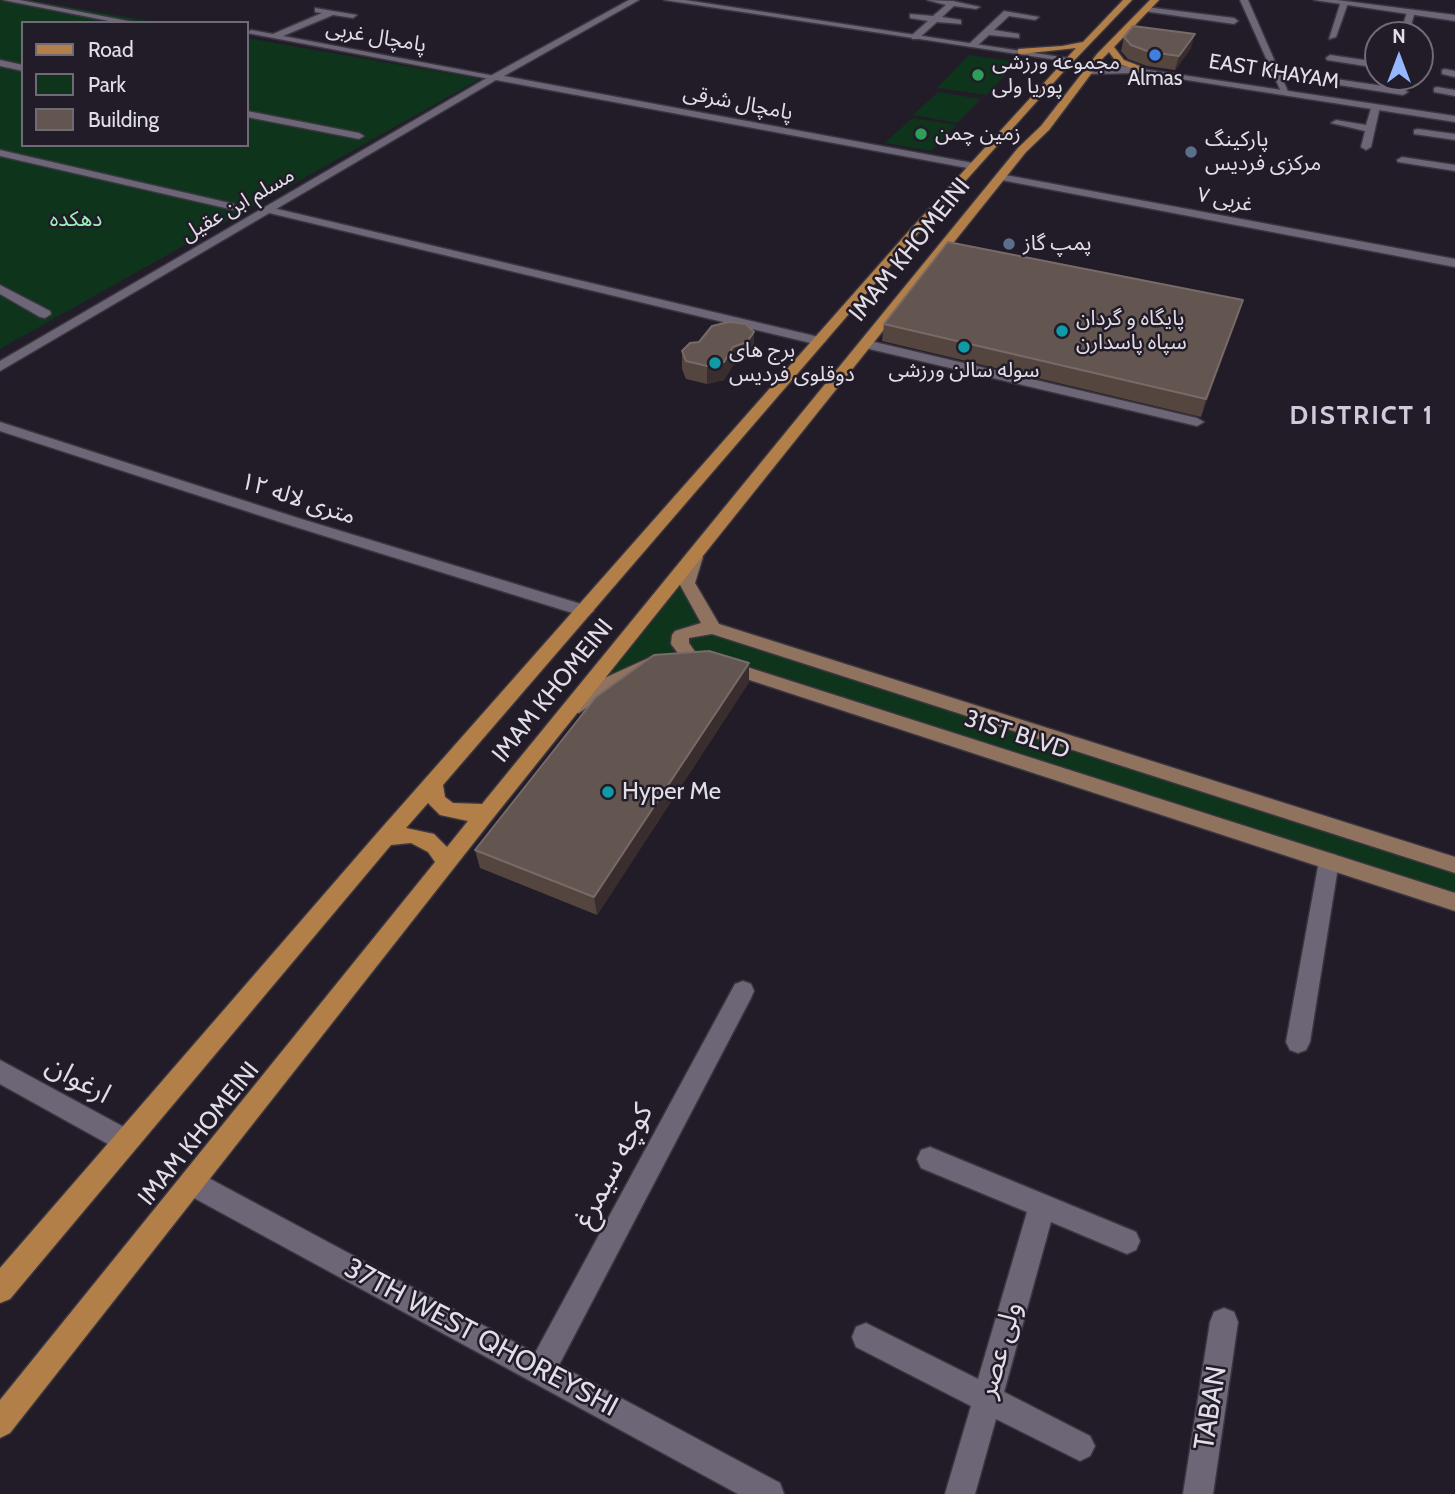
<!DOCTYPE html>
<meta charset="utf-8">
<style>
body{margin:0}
#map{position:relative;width:1455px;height:1494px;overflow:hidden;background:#221c29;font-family:Cabin,sans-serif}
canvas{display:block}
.legend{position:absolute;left:21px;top:21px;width:228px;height:126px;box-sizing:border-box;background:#221c29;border:2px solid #6f6a75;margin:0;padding:9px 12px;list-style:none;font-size:21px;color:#e2dee7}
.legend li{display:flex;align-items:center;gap:14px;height:35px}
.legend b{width:35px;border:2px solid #6f6a75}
.north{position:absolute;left:1364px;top:21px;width:70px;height:70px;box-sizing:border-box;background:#221c29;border:2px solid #6f6a75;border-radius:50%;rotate:0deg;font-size:19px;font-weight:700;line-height:28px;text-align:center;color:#e2dee7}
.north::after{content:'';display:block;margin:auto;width:24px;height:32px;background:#94b7fd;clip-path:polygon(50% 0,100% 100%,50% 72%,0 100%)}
</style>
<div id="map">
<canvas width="1455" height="1494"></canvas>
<ul class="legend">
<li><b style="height:9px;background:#b37f48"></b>Road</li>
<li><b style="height:19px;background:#0e341c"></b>Park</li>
<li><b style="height:19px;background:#635550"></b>Building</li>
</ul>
<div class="north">N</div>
</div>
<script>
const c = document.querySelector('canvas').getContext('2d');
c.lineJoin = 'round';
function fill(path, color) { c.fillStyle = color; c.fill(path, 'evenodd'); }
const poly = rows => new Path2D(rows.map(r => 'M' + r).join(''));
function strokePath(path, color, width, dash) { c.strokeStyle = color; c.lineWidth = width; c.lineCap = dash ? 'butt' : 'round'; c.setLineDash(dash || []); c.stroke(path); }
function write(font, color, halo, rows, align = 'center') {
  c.font = font + ' Cabin,"Noto Sans Arabic",sans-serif'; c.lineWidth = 5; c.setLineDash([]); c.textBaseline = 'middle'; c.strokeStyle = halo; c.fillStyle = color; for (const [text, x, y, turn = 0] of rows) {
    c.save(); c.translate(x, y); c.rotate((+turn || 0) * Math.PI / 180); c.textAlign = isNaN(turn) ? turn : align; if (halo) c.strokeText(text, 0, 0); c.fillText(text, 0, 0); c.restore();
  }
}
fill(poly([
 [0,0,31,0,161,23,23,23,23,145,247,145,247,38,480,79,0,349],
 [969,55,1017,62,987,95,937,88],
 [938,92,981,99,957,123,913,115],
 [912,118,956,125,931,151,885,143],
 [681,582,703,623,690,626,673,636,677,651,599,681],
 [710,632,1455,870,1455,899,691,650,687,645,687,637]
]), '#0e341c');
const minor = poly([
 [3,0,20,0,138,23,119,23,3,0],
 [927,0,953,1,980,7,976,9,954,6,942,17,961,20,961,24,937,22,918,39,912,39,912,35,928,21,910,18,910,14,933,16,946,5,927,0],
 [1240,0,1248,0,1290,96,1282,94,1240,0],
 [1341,1,1348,3,1336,37,1329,39,1341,1],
 [1146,7,1234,18,1238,21,1234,24,1143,11,1146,7],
 [315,8,357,15,353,18,333,15,283,36,500,77,495,80,247,33,251,30,273,34,322,13,315,12,315,8],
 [1411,10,1415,12,1408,35,1400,35,1407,12,1411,10],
 [1004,11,1039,17,1035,20,1009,16,994,30,1019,34,1019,38,989,35,976,47,970,47,970,43,1004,11],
 [1330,55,1378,62,1378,68,1327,60,1326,58,1330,55],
 [0,60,23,65,23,71,0,66,0,60],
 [1445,69,1455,71,1455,77,1442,74,1442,70,1445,69],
 [1329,78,1403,89,1408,92,1403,95,1326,83,1326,79,1329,78],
 [1437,87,1455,90,1455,96,1434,92,1434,88,1437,87],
 [1372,105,1380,107,1371,147,1366,150,1361,147,1365,131,1331,123,1336,120,1366,125,1372,105],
 [247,111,359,133,364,136,359,139,247,117,247,111],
 [1418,129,1455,134,1455,140,1414,134,1414,130,1418,129],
 [0,150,234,204,240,207,234,210,0,156,0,150],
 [1402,157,1455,165,1455,171,1398,162,1397,160,1402,157],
 [1000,174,1455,259,1455,267,996,179,996,175,1000,174],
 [269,207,819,337,826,341,819,345,265,212,265,208,269,207],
 [0,285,50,311,51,314,45,318,40,317,0,294,0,285],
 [866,340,1197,418,1204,422,1197,426,861,347,861,341,866,340],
 [0,422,298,518,591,607,594,611,585,617,579,615,286,524,0,431,0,422],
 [1329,853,1336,855,1339,861,1310,1042,1306,1050,1298,1053,1290,1050,1286,1042,1319,861,1322,855,1329,853],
 [743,981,751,984,754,991,751,998,559,1365,780,1483,784,1494,738,1494,183,1192,179,1183,183,1174,192,1170,201,1174,535,1353,735,984,743,981],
 [0,1060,135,1133,139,1141,135,1149,126,1153,117,1149,0,1084,0,1060],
 [930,1147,1136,1232,1140,1241,1136,1250,1127,1254,1051,1222,1004,1392,1090,1436,1095,1446,1090,1456,1080,1461,996,1419,975,1494,945,1494,971,1406,856,1347,852,1337,856,1327,866,1323,978,1379,1027,1212,921,1168,917,1159,921,1150,930,1147],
 [1224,1308,1234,1312,1238,1322,1213,1494,1183,1494,1210,1322,1214,1312,1224,1308]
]);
const tertiary = poly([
 [629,0,639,0,504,76,973,163,978,166,973,169,496,80,0,371,0,361,492,75,629,0],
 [664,0,685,0,1074,59,1070,62,664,0],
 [1314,0,1337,0,1455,15,1455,21,1314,0],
 [1122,66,1455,116,1455,122,1142,73,1087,74,1082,71,1087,68,1122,66]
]);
const secondary = poly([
 [695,552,703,557,695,583,719,624,1455,857,1455,873,712,634,689,638,689,643,696,653,687,659,681,657,671,644,672,635,675,631,701,623,679,583,687,557,695,552],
 [653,656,659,658,662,662,659,666,612,690,579,713,565,713,563,708,565,703,600,680,653,656],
 [725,660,1455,893,1455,911,719,670,716,666,719,662,725,660]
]);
const primary = poly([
 [1123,0,1132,0,1065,70,916,236,443,785,445,797,453,803,482,804,1018,148,1041,126,1097,54,1150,0,1159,0,1114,47,1124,60,1145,68,1145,72,1118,64,1109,52,1103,58,1049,130,1026,152,494,817,10,1433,0,1438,0,1400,435,862,428,852,411,843,391,845,10,1299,0,1303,0,1268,378,832,908,232,1076,48,1021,54,1018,53,1018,49,1062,46,1083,42,1123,0],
 [428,803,440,815,468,821,447,847,434,834,406,828,428,803]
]);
strokePath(minor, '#3a3640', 3);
strokePath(tertiary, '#3a3640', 3);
strokePath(secondary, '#3a3640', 3);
strokePath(primary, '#3a3640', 3);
fill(minor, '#6d6676');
fill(tertiary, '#6d6676');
fill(secondary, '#90735f');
fill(primary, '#b37f48');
fill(poly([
 [1124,37,1191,48,1175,70,1147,66,1128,59,1121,51],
 [1243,300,1201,417,882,341,884,324],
 [699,342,754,350,746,359,733,365,724,380,707,384,686,379,682,369,682,351],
 [749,663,749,682,597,915,480,868,475,850]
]), '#54453e');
fill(poly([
 [1195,34,1191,48,1175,70,1179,56],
 [1243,300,1238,317,1201,417,1206,399],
 [754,332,754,350,746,359,733,365,724,380,707,384,707,366],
 [749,663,749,682,597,915,594,897]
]), '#392d2e');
const building = poly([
 [1133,26,1195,34,1179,56,1150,52,1131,45,1124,37,1133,26],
 [948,242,1243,300,1206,399,884,324,948,242],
 [729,322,746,324,754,332,747,342,733,347,724,362,707,366,686,361,682,351,690,343,699,342,712,326,729,322],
 [709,651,749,663,594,897,475,850,596,697,654,655,709,651]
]);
fill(building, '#635550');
strokePath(building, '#776a68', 2);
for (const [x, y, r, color] of [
 [1155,55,7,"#3f7fe0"],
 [978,75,7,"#2e9e5b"],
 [921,134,7,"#2e9e5b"],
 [1191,152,7,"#5c6f8a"],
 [1009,244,7,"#5c6f8a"],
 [1062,331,7,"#0f9aa8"],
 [964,347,7,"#0f9aa8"],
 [715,363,7,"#0f9aa8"],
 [608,792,7,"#0f9aa8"]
]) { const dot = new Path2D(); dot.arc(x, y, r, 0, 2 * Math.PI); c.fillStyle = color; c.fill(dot); strokePath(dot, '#221c29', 2.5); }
write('21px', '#e2dee7', '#221c29', [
 ["پامچال غربی",376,37,10],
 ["EAST KHAYAM",1274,72,9],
 ["پامچال شرقی",738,103,11],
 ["۷ غربی",1225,200,11],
 ["مسلم ابن عقیل",238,205,-30]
]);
write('21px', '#e2dee7', '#221c29', [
 ["مجموعه ورزشی",992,63],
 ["پوریا ولی",992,87],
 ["Almas",1155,79,"center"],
 ["زمین چمن",935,134],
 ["پارکینگ",1205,140],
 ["مرکزی فردیس",1205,164],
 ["پمپ گاز",1023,244],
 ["پایگاه و گردان",1076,319],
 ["سپاه پاسدارن",1076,343],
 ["برج های",729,351],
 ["دوقلوی فردیس",729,375],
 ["سوله سالن ورزشی",964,371,"center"]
], 'left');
write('21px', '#9af3b6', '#221c29', [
 ["دهکده",76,220]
]);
write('24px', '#e2dee7', '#221c29', [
 ["IMAM KHOMEINI",910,250,-51],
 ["۱۲ متری لاله",298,499,18],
 ["IMAM KHOMEINI",553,691,-51],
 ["31ST BLVD",1017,735,18],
 ["IMAM KHOMEINI",199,1134,-51]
]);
write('24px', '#e2dee7', '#221c29', [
 ["Hyper Me",622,792]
], 'left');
c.letterSpacing = '2px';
write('bold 26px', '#d1c9dc', '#221c29', [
 ["DISTRICT 1",1362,416]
]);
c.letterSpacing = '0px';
write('28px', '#e2dee7', '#221c29', [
 ["ارغوان",78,1080,29],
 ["کوچه سیمرغ",614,1166,-62],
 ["37TH WEST QHOREYSHI",481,1338,28],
 ["ولی عصر",1000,1350,-74],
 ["TABAN",1211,1408,-81]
]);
</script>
